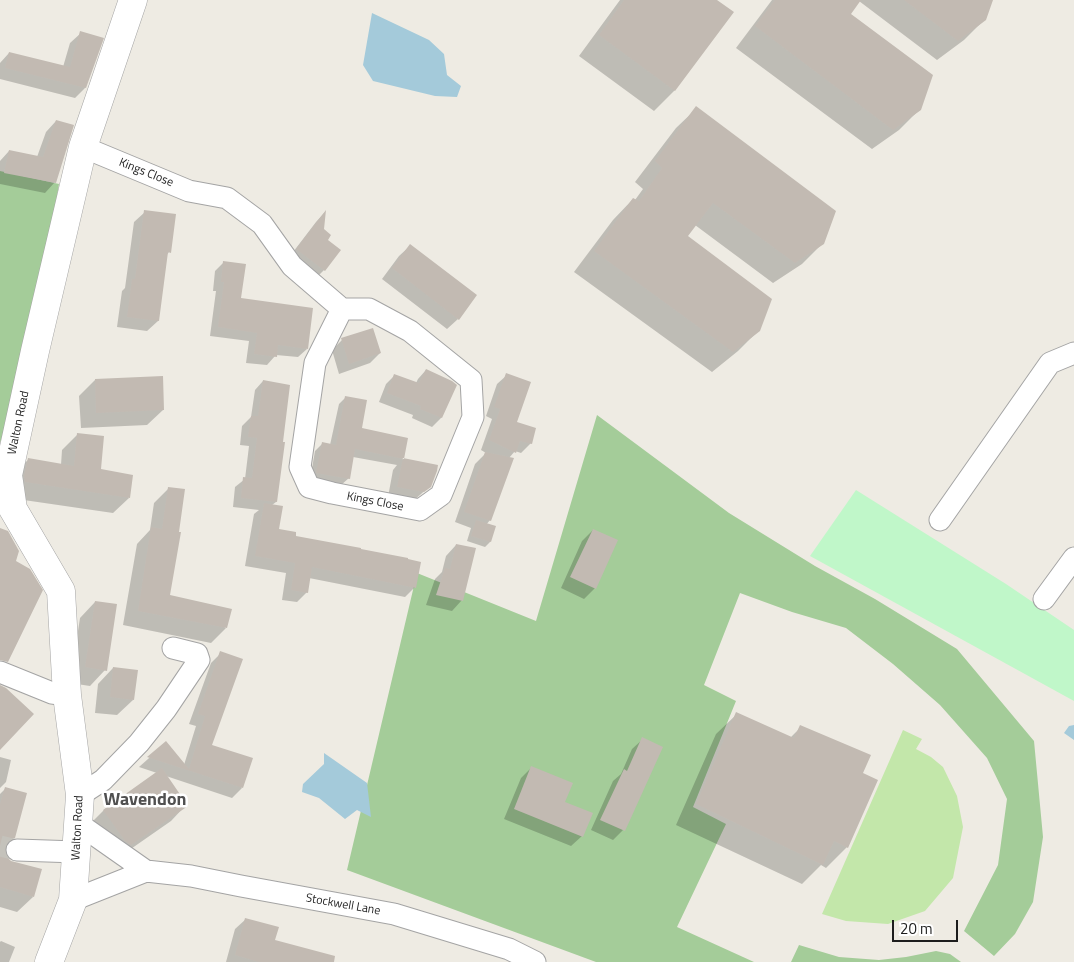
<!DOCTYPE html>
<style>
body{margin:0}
#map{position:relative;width:1074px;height:962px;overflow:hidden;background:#eeebe3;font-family:"Titillium Web",sans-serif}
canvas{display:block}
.scale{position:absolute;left:892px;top:920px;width:66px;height:22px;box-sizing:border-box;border:2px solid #1d1d1d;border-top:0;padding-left:6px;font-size:15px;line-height:18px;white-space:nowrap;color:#1d1d1d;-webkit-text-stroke:4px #fff;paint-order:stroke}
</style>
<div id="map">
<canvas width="1074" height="962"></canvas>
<div class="scale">20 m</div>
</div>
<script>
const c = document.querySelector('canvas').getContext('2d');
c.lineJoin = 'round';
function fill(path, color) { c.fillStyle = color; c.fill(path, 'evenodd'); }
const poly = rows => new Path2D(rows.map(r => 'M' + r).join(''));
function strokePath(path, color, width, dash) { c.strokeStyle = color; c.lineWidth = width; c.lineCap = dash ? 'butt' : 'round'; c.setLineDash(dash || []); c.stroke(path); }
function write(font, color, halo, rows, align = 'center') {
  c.font = font + ' "Titillium Web",sans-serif'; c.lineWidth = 5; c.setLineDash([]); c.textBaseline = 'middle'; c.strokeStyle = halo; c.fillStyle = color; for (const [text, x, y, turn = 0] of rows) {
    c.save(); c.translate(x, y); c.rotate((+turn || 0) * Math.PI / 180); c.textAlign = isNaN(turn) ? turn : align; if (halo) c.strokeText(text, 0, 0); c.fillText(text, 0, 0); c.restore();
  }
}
fill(poly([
 [903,730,922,739,916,749,931,757,943,767,957,796,963,827,953,878,925,911,888,924,846,921,822,914]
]), '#c3e7aa');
fill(poly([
 [0,171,59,184,35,342,0,443],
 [597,415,729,513,815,566,875,599,957,649,1034,741,1043,837,1033,902,1015,934,994,956,964,931,998,865,1007,799,987,758,940,705,893,664,846,628,792,612,740,593,704,685,736,701,693,807,726,824,677,927,754,962,596,962,347,870,417,573,536,621],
 [799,945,839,957,879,960,906,957,936,951,950,954,961,962,791,962]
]), '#a4cc99');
fill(poly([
 [856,490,1006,584,1074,630,1074,701,810,556]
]), '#c0f7c9');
fill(poly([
 [372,13,429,40,444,54,447,75,461,86,457,97,435,96,373,81,363,65],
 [1074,725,1074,740,1064,733,1069,726],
 [324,753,367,783,371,817,357,810,345,819,319,798,302,792,303,784,324,764]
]), '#a4cada');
fill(poly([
 [620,0,715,0,732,12,674,91,654,111,579,56],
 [772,0,992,0,985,19,964,40,937,60,859,1,849,15,920,109,899,130,872,149,736,48],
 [81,33,85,88,75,98,0,79,0,63,9,53,63,67,70,43],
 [697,108,823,243,802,264,773,283,695,225,686,236,759,330,738,351,712,372,574,272,613,220,633,199,635,200,643,189,635,182,676,128],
 [56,121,55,182,45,193,0,184,0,161,9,151,37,157,46,132],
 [145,212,169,252,166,256,158,321,147,331,117,327,122,291,125,288,134,222],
 [324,213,322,230,326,240,324,270,314,280,287,260,316,222],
 [410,246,458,319,447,329,382,279,399,256],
 [224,262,240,300,307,349,298,357,276,355,275,356,267,365,246,363,249,341,210,336,216,291,213,291,215,271],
 [342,340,380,353,370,363,339,374,332,350],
 [426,370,456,385,441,418,432,427,412,418,413,415,379,402,386,384,395,375,416,383,418,379],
 [507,375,515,423,531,443,521,453,515,451,509,458,490,520,486,525,494,527,490,542,485,547,467,541,471,528,455,522,475,464,486,453,481,450,492,419,486,416,497,384],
 [95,380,163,410,147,425,81,428,79,396],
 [263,381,276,502,272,505,277,530,415,587,405,597,309,578,307,592,297,602,282,600,286,573,245,566,254,514,259,510,233,507,235,487,245,479,249,446,240,445,242,426,251,417,255,390],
 [346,397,360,429,403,458,402,459,437,466,430,486,412,502,388,497,393,470,397,465,353,457,349,478,341,485,310,480,315,451,322,444,330,445,339,404],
 [78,434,100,470,129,498,113,513,10,498,12,475,28,460,61,465,62,450],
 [169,488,169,596,226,628,211,643,123,625,137,544,150,530,154,503],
 [593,530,595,588,584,599,561,588,582,541],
 [456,545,462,600,452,611,426,605,435,579,442,572,446,556],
 [95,602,105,670,90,686,70,683,80,618],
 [221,653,211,746,242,788,232,798,166,776,186,805,171,821,115,860,88,826,104,810,157,773,139,767,166,743,184,765,196,726,189,724,211,663],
 [113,668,133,700,117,715,95,713,98,684],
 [737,714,790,738,801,727,861,774,847,847,826,868,821,865,802,884,676,825,716,734],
 [643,739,623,830,613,840,591,830,613,781,621,774,632,749],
 [0,757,11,760,6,782,0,788],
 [531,768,563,802,582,836,571,846,504,819,521,778],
 [5,789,14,837,4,847,5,856,33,897,17,912,0,907,0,794],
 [246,919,274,941,319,962,226,962,235,929],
 [1,941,15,947,9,962,0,962,0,942]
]), '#0003');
fill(poly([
 [624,0,717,0,734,12,675,91,599,35],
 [775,0,861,0,851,14,933,75,921,110,893,130,755,26],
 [904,0,993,0,986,20,958,41],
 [80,31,104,38,86,88,5,68,9,52,70,67],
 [696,106,836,211,824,244,795,263,713,203,688,236,772,299,760,331,733,352,594,251,633,198,639,201,662,168,655,161],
 [56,120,74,125,56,183,4,173,9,150,43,157],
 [144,210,176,214,171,253,168,252,159,321,127,317,132,279,135,279],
 [326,210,324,229,331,235,328,240,341,250,325,271,296,249],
 [410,244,477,295,459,320,392,268],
 [223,261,246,264,241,298,313,308,308,349,278,345,277,357,254,354,257,333,218,327,224,282,221,282],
 [373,328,381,353,349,364,341,338],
 [426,369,452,381,457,385,442,418,420,409,421,406,387,393,394,374,419,383],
 [506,373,531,382,517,422,536,428,532,444,520,441,516,453,489,440,500,409,494,407],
 [163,376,164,410,96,413,95,379],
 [263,380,290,385,283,442,285,442,277,502,241,498,243,477,252,478,257,438,248,437,251,416,258,416],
 [345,396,367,400,362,428,408,438,404,459,355,449,350,479,316,473,322,442,336,445],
 [77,433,104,436,101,469,133,475,130,498,25,482,24,476,28,458,74,466],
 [485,452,514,458,491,521,464,512],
 [403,458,438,465,437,471,431,487,424,492,397,487],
 [168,487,185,489,179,532,181,532,170,595,232,609,227,628,138,611,151,527,162,529],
 [264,503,283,506,279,529,296,532,296,536,361,548,361,549,408,558,408,559,421,562,416,588,312,567,308,593,291,590,295,563,255,556],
 [476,520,496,526,491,542,471,536],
 [0,528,8,531,19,551,16,561,30,569,43,590,8,662,0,660],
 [593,529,618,540,596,589,570,577],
 [456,544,476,548,463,601,436,595,445,568,450,569],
 [95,601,117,604,107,671,85,667],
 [220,651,243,659,212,745,253,758,243,788,147,757,166,741,189,769,205,716,198,714],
 [113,667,138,670,134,700,110,697],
 [0,685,6,688,34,714,0,750],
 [736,712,794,738,800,725,871,755,863,773,878,780,848,848,834,841,823,865,696,804],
 [642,737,663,747,625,831,600,820,624,769,627,771],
 [531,766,573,783,565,802,593,813,583,837,514,809],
 [162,768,188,806,131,845,125,841,103,810],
 [5,787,27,793,15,838,11,839,7,843,5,850,6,856,11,861,42,869,34,897,0,887,0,804],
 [245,918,279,927,275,940,335,956,334,962,259,962,235,955]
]), '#c2bab2');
strokePath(poly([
 [0,846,17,850]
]), '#c4c2bb', 21, [21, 11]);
const minor = poly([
 [83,147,189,191,227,198,262,224,292,266,342,309,369,309,410,331,471,380,473,417,441,495,420,510,332,493,309,487,300,467,315,363,342,309],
 [940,520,1050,363,1074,353],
 [1044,599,1074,558],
 [0,672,52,693,67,695],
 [80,795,103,780,139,743,166,709,199,660,197,654,173,648],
 [79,824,146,871],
 [17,850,77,852],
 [73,900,146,871,191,876,241,886,394,914,509,949,535,962]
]);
const tertiary = poly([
 [49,962,73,900,80,795,67,695,61,591,13,509,8,475,35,351,83,147,133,0]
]);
strokePath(minor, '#a4a4a4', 23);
strokePath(tertiary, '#a4a4a4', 29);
strokePath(minor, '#fff', 21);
strokePath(tertiary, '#fff', 28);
write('12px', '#1d1d1d', '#fff', [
 ["Kings Close",146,173,22],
 ["Walton Road",19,423,-78],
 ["Kings Close",375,502,11],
 ["Walton Road",78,828,-87],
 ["Stockwell Lane",343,905,10]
]);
write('bold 18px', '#505050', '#fff', [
 ["Wavendon",145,801]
]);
</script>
